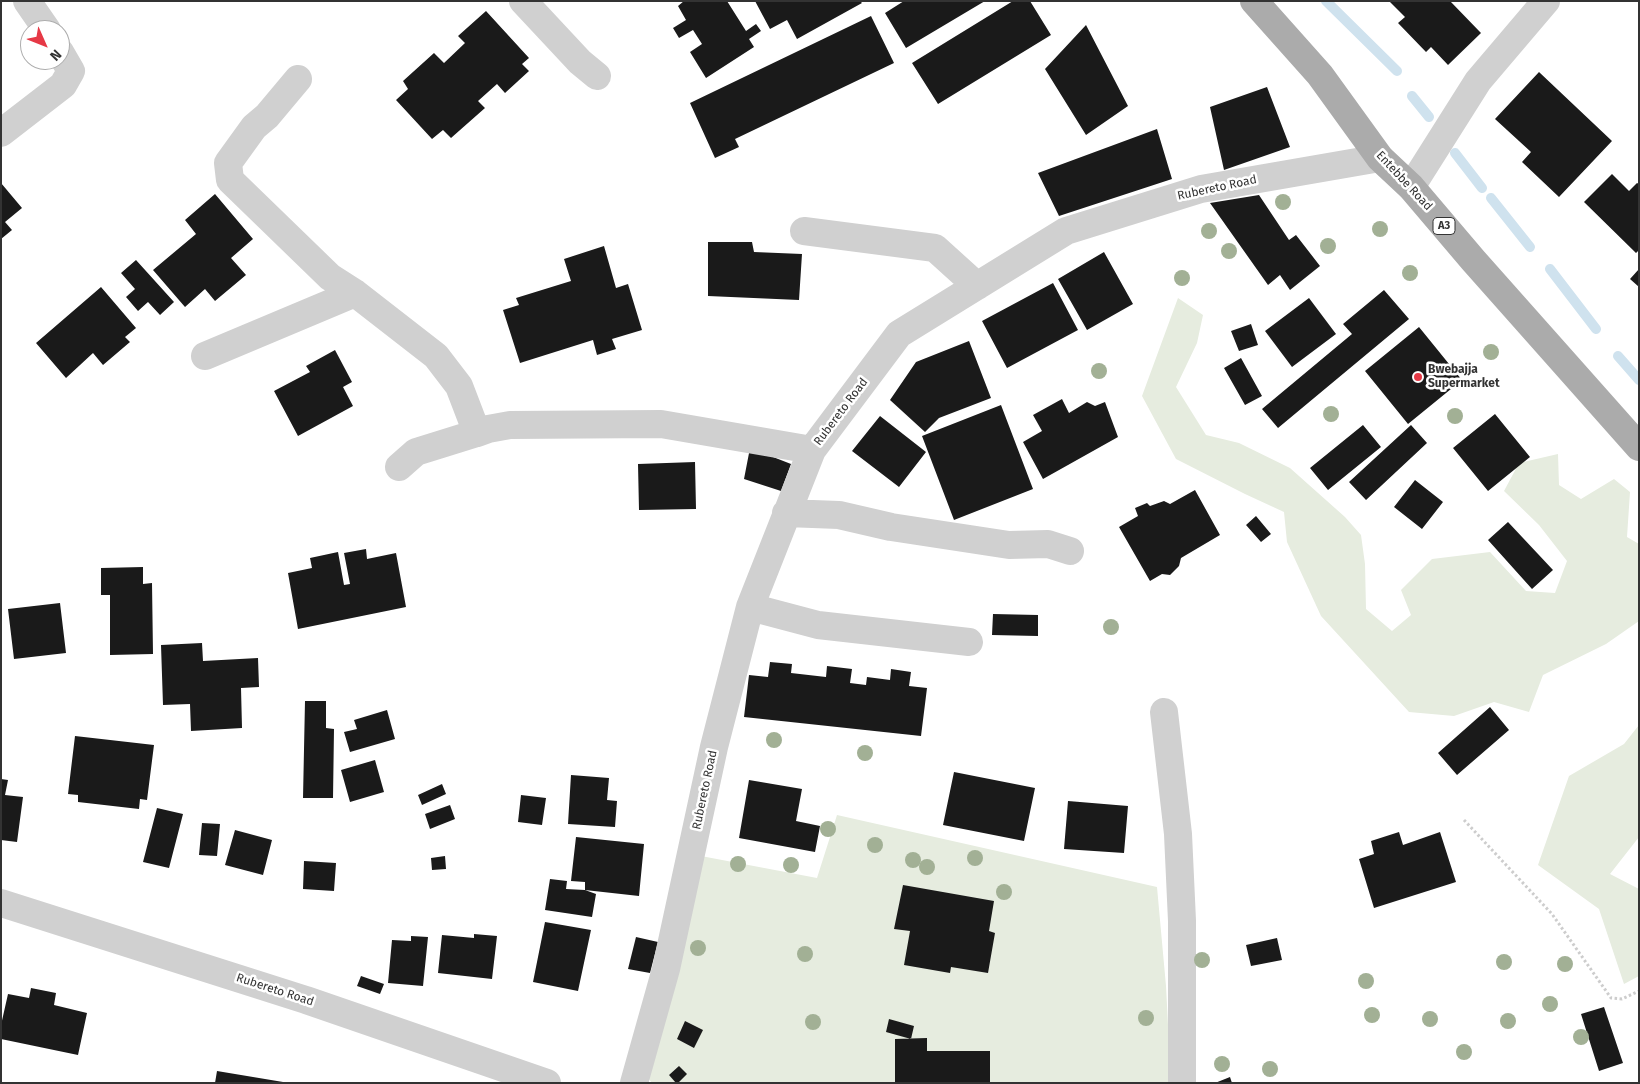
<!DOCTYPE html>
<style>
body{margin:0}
#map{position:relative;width:1640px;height:1084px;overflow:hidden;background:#fff;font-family:"Fira Sans",sans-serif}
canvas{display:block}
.frame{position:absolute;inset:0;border:2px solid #333;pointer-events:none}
.north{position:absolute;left:20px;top:20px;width:50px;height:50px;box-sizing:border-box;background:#fff;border:1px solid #adadad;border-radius:50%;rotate:134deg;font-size:14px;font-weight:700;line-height:20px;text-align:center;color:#333}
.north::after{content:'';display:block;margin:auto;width:18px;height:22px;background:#e63946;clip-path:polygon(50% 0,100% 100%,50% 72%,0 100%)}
</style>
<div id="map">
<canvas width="1640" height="1084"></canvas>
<div class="frame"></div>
<div class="north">N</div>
</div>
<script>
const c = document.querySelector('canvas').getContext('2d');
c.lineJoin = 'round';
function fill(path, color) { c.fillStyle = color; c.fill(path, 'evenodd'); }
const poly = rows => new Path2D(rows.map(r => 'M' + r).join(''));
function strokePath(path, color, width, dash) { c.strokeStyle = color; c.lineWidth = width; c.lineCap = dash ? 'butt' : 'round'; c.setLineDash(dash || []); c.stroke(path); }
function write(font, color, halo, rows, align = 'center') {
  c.font = font + ' "Fira Sans",sans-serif'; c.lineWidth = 5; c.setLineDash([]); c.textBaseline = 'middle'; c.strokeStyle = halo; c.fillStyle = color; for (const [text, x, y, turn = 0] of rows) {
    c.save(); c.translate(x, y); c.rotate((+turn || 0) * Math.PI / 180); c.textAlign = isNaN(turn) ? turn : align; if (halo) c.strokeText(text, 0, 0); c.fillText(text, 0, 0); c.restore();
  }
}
fill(poly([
 [1178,298,1203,315,1197,343,1176,387,1206,435,1239,443,1290,468,1345,517,1361,535,1365,564,1366,609,1392,631,1411,615,1401,590,1432,559,1490,552,1526,591,1555,593,1567,561,1539,525,1504,491,1519,463,1558,454,1559,485,1581,499,1614,479,1630,492,1627,537,1639,544,1639,621,1606,644,1543,675,1529,712,1494,702,1454,716,1409,712,1321,616,1287,542,1284,512,1245,494,1176,459,1142,396],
 [1639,725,1639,837,1610,874,1639,889,1639,976,1624,984,1599,909,1538,865,1569,776,1624,744],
 [837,815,1157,887,1166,986,1171,1083,652,1083,648,1078,701,856,817,878]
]), '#e6ecdf');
strokePath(poly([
 [1326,1,1397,71],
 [1412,96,1429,117],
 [1455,153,1482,188],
 [1491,198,1530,247],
 [1550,269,1596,329],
 [1618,356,1639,380]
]), '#cfe2ee', 10);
fill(poly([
 [684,1,727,1,746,31,756,24,761,31,749,39,754,47,706,78,690,52,702,44,693,30,679,38,673,28,686,20,678,6],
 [755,1,860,1,862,3,797,39,787,20,770,29],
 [904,1,985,1,906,48,885,13],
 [1013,1,1030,1,1051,35,938,104,912,63],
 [1389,1,1450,1,1481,33,1448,65,1431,47,1426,52,1398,23,1405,17],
 [486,11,529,58,522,64,529,71,505,93,497,84,478,101,485,108,451,138,443,130,432,139,396,100,408,89,403,81,434,53,444,63,465,43,458,36],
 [871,16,894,63,735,139,739,147,715,158,690,103],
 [1086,25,1128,106,1086,135,1045,69],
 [1539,72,1612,141,1559,197,1522,162,1531,152,1495,119],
 [1267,87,1290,147,1224,170,1210,107],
 [1157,129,1172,179,1059,216,1038,173],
 [1612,174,1629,191,1637,183,1639,184,1639,250,1636,253,1584,202],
 [1,183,22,208,5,222,12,230,1,239],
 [215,194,253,239,231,258,246,275,215,301,205,289,185,307,153,270,196,234,185,220],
 [1259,195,1289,240,1296,235,1320,266,1290,290,1280,275,1268,285,1210,203],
 [708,242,752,242,754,252,802,254,799,300,708,296],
 [604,246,616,288,628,284,642,330,612,339,616,349,597,355,593,340,520,363,503,310,519,305,516,298,571,281,564,259],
 [1104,252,1133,304,1087,330,1058,279],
 [136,260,174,302,160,315,148,302,138,311,126,297,135,289,121,273],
 [1639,269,1639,287,1630,279],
 [1053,283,1078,330,1007,368,982,321],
 [101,287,136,328,125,337,130,342,103,365,93,353,66,378,36,343],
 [1384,290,1409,319,1278,428,1262,409,1352,334,1343,324],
 [1309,298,1336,334,1292,367,1265,331],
 [1251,324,1258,345,1239,351,1231,331],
 [1419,327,1462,380,1408,424,1365,371],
 [969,341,991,398,939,418,925,432,890,400,916,362],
 [335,350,352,382,343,387,353,406,298,436,274,391,310,372,306,366],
 [1241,358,1262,396,1245,405,1224,368],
 [1062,399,1069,413,1087,402,1095,406,1105,402,1118,437,1043,479,1023,442,1042,431,1033,415],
 [1001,405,1033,489,954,520,922,436],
 [1495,414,1530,457,1488,491,1453,448],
 [880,416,926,452,899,487,852,451],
 [1363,425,1381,447,1328,490,1310,468],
 [1411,425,1427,443,1366,500,1349,482],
 [750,448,791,464,781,491,744,479],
 [695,462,696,509,639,510,638,464],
 [1415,480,1443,502,1422,529,1394,507],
 [1195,490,1220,535,1181,558,1179,566,1170,575,1162,574,1150,581,1119,527,1138,516,1135,508,1147,503,1150,506,1164,501,1170,504],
 [1256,516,1271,534,1261,542,1246,525],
 [1508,522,1553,570,1532,589,1488,540],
 [366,549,367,559,396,553,406,607,298,629,288,573,312,568,310,558,338,552,344,585,350,584,344,553],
 [143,567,143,584,152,583,153,654,110,655,110,595,101,595,101,568],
 [60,603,66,653,14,659,8,609],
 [993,614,1038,615,1038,636,992,635],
 [202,643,203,661,258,658,259,687,241,688,242,728,191,731,190,704,163,705,161,645],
 [770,662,792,664,791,673,826,677,827,666,852,669,850,683,866,685,867,677,890,680,891,669,911,672,909,686,927,688,921,736,744,717,749,675,768,677],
 [305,701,326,701,326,728,334,729,333,798,303,798],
 [1490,707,1509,730,1457,775,1438,753],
 [387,710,395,739,350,752,344,732,357,729,354,720],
 [75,736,154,745,147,800,140,799,139,809,78,802,78,795,68,794],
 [375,760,384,792,350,802,341,770],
 [954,772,1035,788,1024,841,943,825],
 [571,775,609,778,607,800,617,801,615,827,568,824],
 [1,779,8,780,5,795,23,797,17,842,1,840],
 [749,780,802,789,796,821,820,826,815,852,739,838],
 [442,784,446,794,422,805,418,795],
 [521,795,546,798,542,825,518,822],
 [1068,801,1128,806,1124,853,1064,849],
 [450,805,455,819,430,829,425,814],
 [157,808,183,814,169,868,143,862],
 [202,823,220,824,217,856,199,855],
 [235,830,272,840,263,875,225,865],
 [1399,832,1403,845,1440,832,1456,882,1374,908,1359,859,1374,854,1371,841],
 [576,837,644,844,639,896,585,890,585,882,571,881],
 [445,856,446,869,432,870,431,858],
 [304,861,336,863,334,891,303,889],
 [550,879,567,881,566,889,585,890,596,894,592,917,545,910],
 [903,885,994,901,989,931,995,933,988,973,951,967,950,973,904,965,910,931,894,929],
 [545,922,591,930,578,991,533,982],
 [474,934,497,936,492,979,438,973,442,935,474,938],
 [411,936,428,937,423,986,388,983,392,940,411,941],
 [636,937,658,942,650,973,628,969],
 [1277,938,1282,960,1251,966,1246,945],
 [361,976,384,984,380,994,357,986],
 [31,988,56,993,54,1005,87,1013,78,1055,1,1039,1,1025,8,994,29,998],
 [1604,1007,1623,1063,1599,1071,1581,1014],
 [889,1019,914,1026,911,1039,886,1032],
 [685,1021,703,1030,694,1048,677,1039],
 [927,1038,927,1051,990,1051,990,1083,895,1083,895,1039],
 [679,1066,687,1074,678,1083,676,1083,669,1075],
 [217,1071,283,1082,283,1083,215,1083],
 [1230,1077,1232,1083,1215,1083]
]), '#1a1a1a');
strokePath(poly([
 [1464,820,1552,914,1611,998,1622,999,1639,991]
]), '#cdcdcd', 3, [2.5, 2.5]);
strokePath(poly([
 [27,1,47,30],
 [523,1,580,62,597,76],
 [298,79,267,116,254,127,228,163,230,180,330,277,355,293,436,356,459,386,477,433,488,429,510,425,661,424,812,450],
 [1,133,63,85,71,71,60,52],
 [1411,187,1478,81,1546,1],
 [804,231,935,248,977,286],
 [205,356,355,293],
 [399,467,416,452,477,433],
 [786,513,839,515,891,527,1009,545,1048,544,1070,551],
 [750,607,818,625,969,642],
 [1164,712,1178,834,1182,921,1182,1083],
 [1,903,306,1000,547,1083],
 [634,1083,666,969,714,747,750,607,812,450,899,334,1066,231,1201,189,1380,158]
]), '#d0d0d0', 28);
strokePath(poly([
 [1254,1,1320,75,1380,158,1411,187,1473,260,1639,447]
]), '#ababab', 28);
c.fillStyle = '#a2b095';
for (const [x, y] of [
 [1283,202],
 [1380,229],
 [1209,231],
 [1328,246],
 [1229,251],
 [1410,273],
 [1182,278],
 [1491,352],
 [1099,371],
 [1331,414],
 [1455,416],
 [1111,627],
 [774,740],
 [865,753],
 [828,829],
 [875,845],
 [975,858],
 [913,860],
 [738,864],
 [791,865],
 [927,867],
 [1004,892],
 [698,948],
 [805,954],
 [1202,960],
 [1504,962],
 [1565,964],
 [1366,981],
 [1550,1004],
 [1372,1015],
 [1146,1018],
 [1430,1019],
 [1508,1021],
 [813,1022],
 [1581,1037],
 [1464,1052],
 [1222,1064],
 [1270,1069]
]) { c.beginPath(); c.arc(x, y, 8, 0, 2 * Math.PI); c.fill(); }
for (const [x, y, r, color] of [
 [1418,377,5,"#e63946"]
]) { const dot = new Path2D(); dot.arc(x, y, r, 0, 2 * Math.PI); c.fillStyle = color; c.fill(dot); strokePath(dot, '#fff', 2); }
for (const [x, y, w] of [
 [1444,226,22]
]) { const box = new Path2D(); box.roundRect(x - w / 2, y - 8.5, w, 17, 4); c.fillStyle = '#fff'; c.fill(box); strokePath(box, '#333', 1); }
write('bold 11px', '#333', null, [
 ["A3",1444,226]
]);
write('12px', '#333', '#fff', [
 ["Entebbe Road",1404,181,47],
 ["Rubereto Road",1217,188,-12],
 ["Rubereto Road",841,412,-53],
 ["Rubereto Road",705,790,-78],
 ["Rubereto Road",275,990,18]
]);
write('bold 12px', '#333', '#fff', [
 ["Bwebajja",1428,370],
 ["Supermarket",1428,384]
], 'left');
</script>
